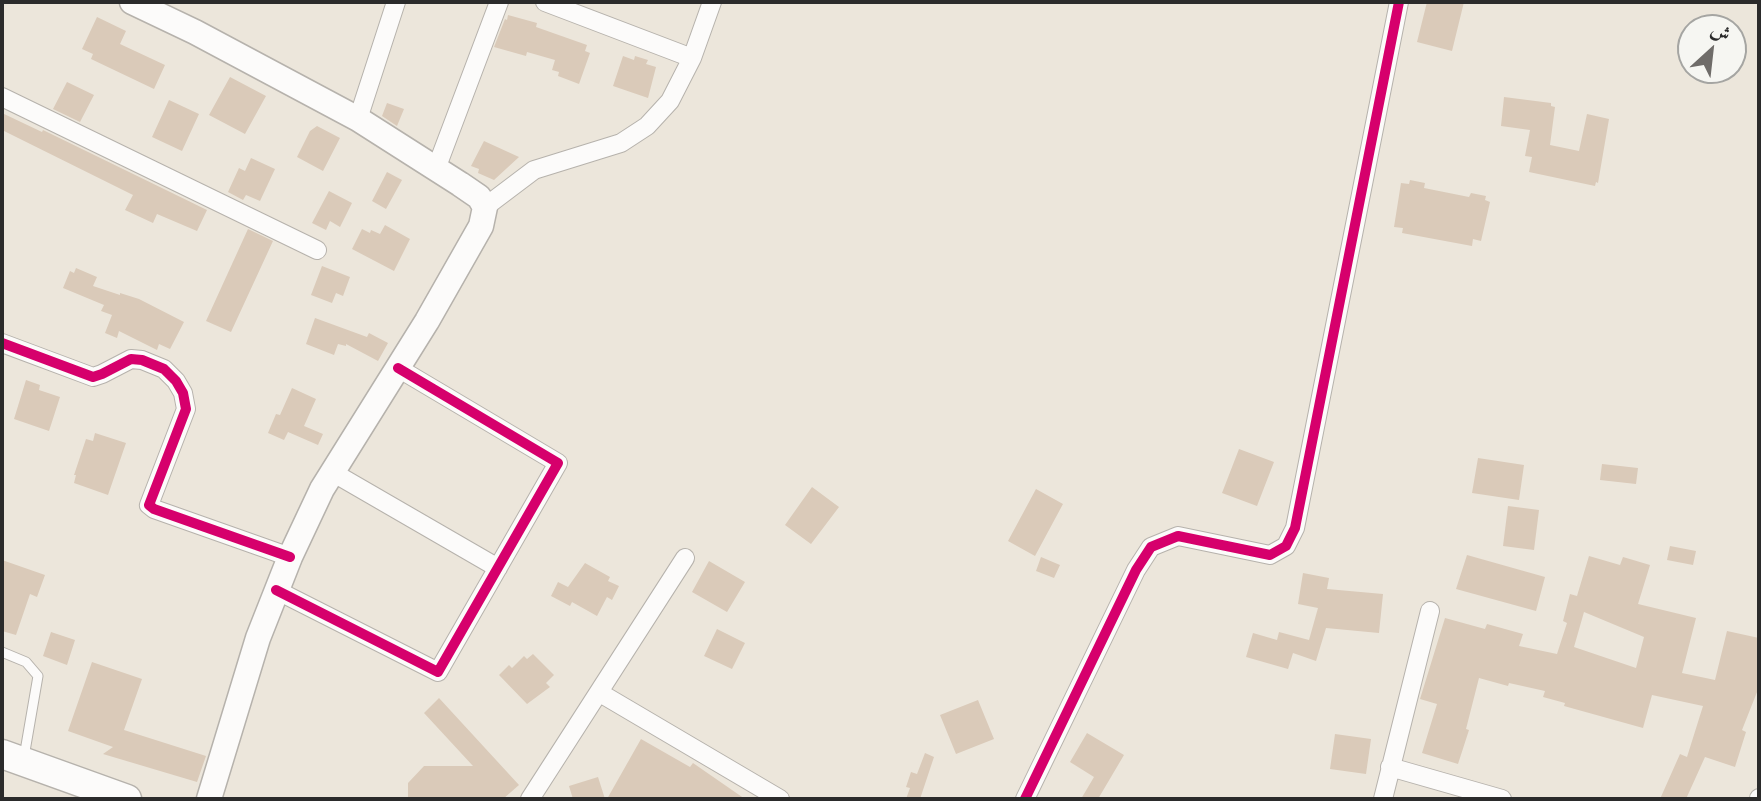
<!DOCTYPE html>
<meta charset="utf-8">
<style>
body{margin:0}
#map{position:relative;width:1761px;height:801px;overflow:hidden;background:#ece6db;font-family:"EB Garamond",Amiri,serif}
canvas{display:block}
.frame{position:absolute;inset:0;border:4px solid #2b2b2b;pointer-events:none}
.north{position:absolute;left:1677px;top:14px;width:70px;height:70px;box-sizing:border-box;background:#f6f6f2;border:2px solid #a5a5a2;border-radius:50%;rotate:27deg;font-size:19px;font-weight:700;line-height:28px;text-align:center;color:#2b2b2b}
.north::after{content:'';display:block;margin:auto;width:24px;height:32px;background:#6f6c69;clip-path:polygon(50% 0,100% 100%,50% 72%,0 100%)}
</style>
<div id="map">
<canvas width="1761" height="801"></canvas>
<div class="frame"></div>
<div class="north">ش</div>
</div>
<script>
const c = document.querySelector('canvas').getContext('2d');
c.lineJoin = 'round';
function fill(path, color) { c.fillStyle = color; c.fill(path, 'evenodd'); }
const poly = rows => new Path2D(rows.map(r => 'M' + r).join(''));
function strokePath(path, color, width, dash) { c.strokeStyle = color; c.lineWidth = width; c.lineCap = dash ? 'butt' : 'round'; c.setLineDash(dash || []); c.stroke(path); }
fill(poly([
 [1427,2,1464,2,1452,51,1417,42],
 [508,15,537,23,536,27,587,45,585,51,590,53,579,84,558,76,559,72,552,70,555,60,527,52,526,56,494,47,505,19,507,20],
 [97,17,126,31,120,44,165,65,154,89,91,59,93,54,82,49],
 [623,56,634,60,635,56,648,60,646,64,656,67,648,98,613,86],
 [230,77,266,96,245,134,209,115],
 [67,82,94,95,80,122,53,109],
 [1504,97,1551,103,1551,106,1555,107,1550,145,1579,151,1587,114,1609,119,1598,183,1596,182,1595,186,1529,172,1532,157,1525,156,1530,130,1501,126],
 [169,100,199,114,182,151,152,137],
 [387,103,404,109,397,126,382,116],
 [2,113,42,132,43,130,207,210,197,231,157,214,153,223,125,210,133,195,2,130],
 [317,126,340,138,323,171,297,157,310,131],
 [484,141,519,157,494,180,478,173,479,169,471,166],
 [251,158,275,169,260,201,246,195,243,200,228,192,239,168,245,171],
 [387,172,402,180,386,209,372,201],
 [1410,180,1425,183,1424,188,1469,197,1471,193,1486,196,1485,200,1490,202,1481,241,1473,239,1472,246,1402,233,1403,228,1394,227,1401,183,1409,184],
 [329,191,352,203,340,227,330,221,326,230,312,223],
 [385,225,410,239,394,271,352,249,362,229,370,233,371,230,380,234],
 [248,229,273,241,231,332,206,321],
 [322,266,350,277,343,296,336,293,332,303,311,295],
 [76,268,97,277,93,286,120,295,120,293,139,299,184,322,170,349,159,344,157,350,119,331,117,338,105,333,112,315,101,311,104,305,63,288,70,271,74,273],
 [315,318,367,337,369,333,388,343,378,361,346,344,346,346,338,344,334,355,306,344],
 [26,380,40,385,39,390,60,397,49,431,14,419],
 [292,388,316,399,304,426,323,434,318,445,288,432,284,440,268,433,276,414,280,415],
 [95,433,126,443,108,495,74,483,76,475,74,475,86,439,93,441],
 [1239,449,1274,462,1257,506,1222,493],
 [1478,458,1524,465,1519,500,1472,493],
 [1602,464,1638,468,1636,484,1600,480],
 [812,487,839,507,811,544,785,525],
 [1036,489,1063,504,1035,556,1008,541],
 [1508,506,1539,510,1534,550,1503,546],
 [1670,546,1696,551,1693,565,1667,560],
 [1467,555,1545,577,1536,611,1456,589],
 [1589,556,1620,565,1623,557,1650,565,1638,604,1696,618,1682,673,1715,680,1727,631,1759,638,1759,687,1742,730,1746,732,1735,767,1705,757,1686,799,1660,799,1680,754,1687,757,1703,706,1652,695,1643,728,1564,706,1565,703,1543,697,1545,691,1509,683,1508,686,1479,678,1466,729,1469,730,1458,764,1422,753,1437,704,1420,699,1445,618,1485,629,1487,624,1523,634,1519,646,1557,654,1567,623,1563,621,1570,594,1577,596],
 [1584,612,1644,637,1636,668,1574,647],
 [1041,557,1060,565,1054,578,1036,571],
 [2,560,45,575,37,597,30,594,16,635,2,631],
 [709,561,745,582,727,612,692,592],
 [585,563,610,577,608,581,619,586,612,600,607,597,597,616,572,602,570,606,551,596,558,582,568,587],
 [1303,573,1329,578,1327,589,1383,594,1379,633,1326,628,1316,661,1293,653,1288,669,1246,657,1253,633,1277,640,1279,632,1309,640,1318,608,1298,604],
 [717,629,745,643,732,669,704,656],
 [51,632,75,640,67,665,43,656],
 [533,654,554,675,546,683,550,687,527,704,499,675,509,665,512,668,524,656,527,659],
 [92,662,142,679,124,730,206,756,197,782,103,754,113,747,68,731],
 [439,698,519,785,503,799,408,799,408,783,424,766,473,766,424,713],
 [978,700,994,739,956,754,940,715],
 [1087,733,1124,755,1098,799,1081,799,1094,777,1070,762],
 [1335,734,1371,739,1366,774,1330,769],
 [641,739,690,767,693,763,745,799,607,799],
 [925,753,934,757,920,799,906,799,910,788,906,787,911,772,917,774],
 [598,777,605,799,573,799,569,786]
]), '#dacab9');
const service = poly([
 [2,652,26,662,38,676,24,757]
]);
const minor = poly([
 [545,2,692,58],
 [2,97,317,250],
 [358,119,396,2],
 [436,169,499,2],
 [485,207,534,170,621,143,647,126,670,101,692,58,712,2],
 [2,343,93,377,102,374,131,359,142,360,164,369,176,381,183,393,186,409,149,505,154,509,290,557],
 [332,472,498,568],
 [276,590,438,672,558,463,398,368],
 [600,693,780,799],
 [1390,767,1502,799],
 [530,799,685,558],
 [1025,799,1136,570,1151,547,1178,536,1270,555,1286,546,1295,528,1399,2],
 [1383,799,1430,611],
 [1759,799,1759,798]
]);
const secondary = poly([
 [132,2,195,32,358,119,460,184,479,197,485,207,481,226,427,321,322,489,290,557,258,638,209,799]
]);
const primary = poly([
 [2,754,127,799]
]);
strokePath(service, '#b6b2ac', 11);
strokePath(minor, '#b6b2ac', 20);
strokePath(secondary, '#b6b2ac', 27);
strokePath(primary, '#b6b2ac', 31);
strokePath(service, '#fcfbfa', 9);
strokePath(minor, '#fcfbfa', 18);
strokePath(secondary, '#fcfbfa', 24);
strokePath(primary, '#fcfbfa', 28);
strokePath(poly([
 [2,343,93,377,102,374,131,359,142,360,164,369,176,381,183,393,186,409,149,505,154,509,290,557],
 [276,590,438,672,558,463,398,368],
 [1025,799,1136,570,1151,547,1178,536,1270,555,1286,546,1295,528,1399,2]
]), '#d6006c', 10);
</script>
